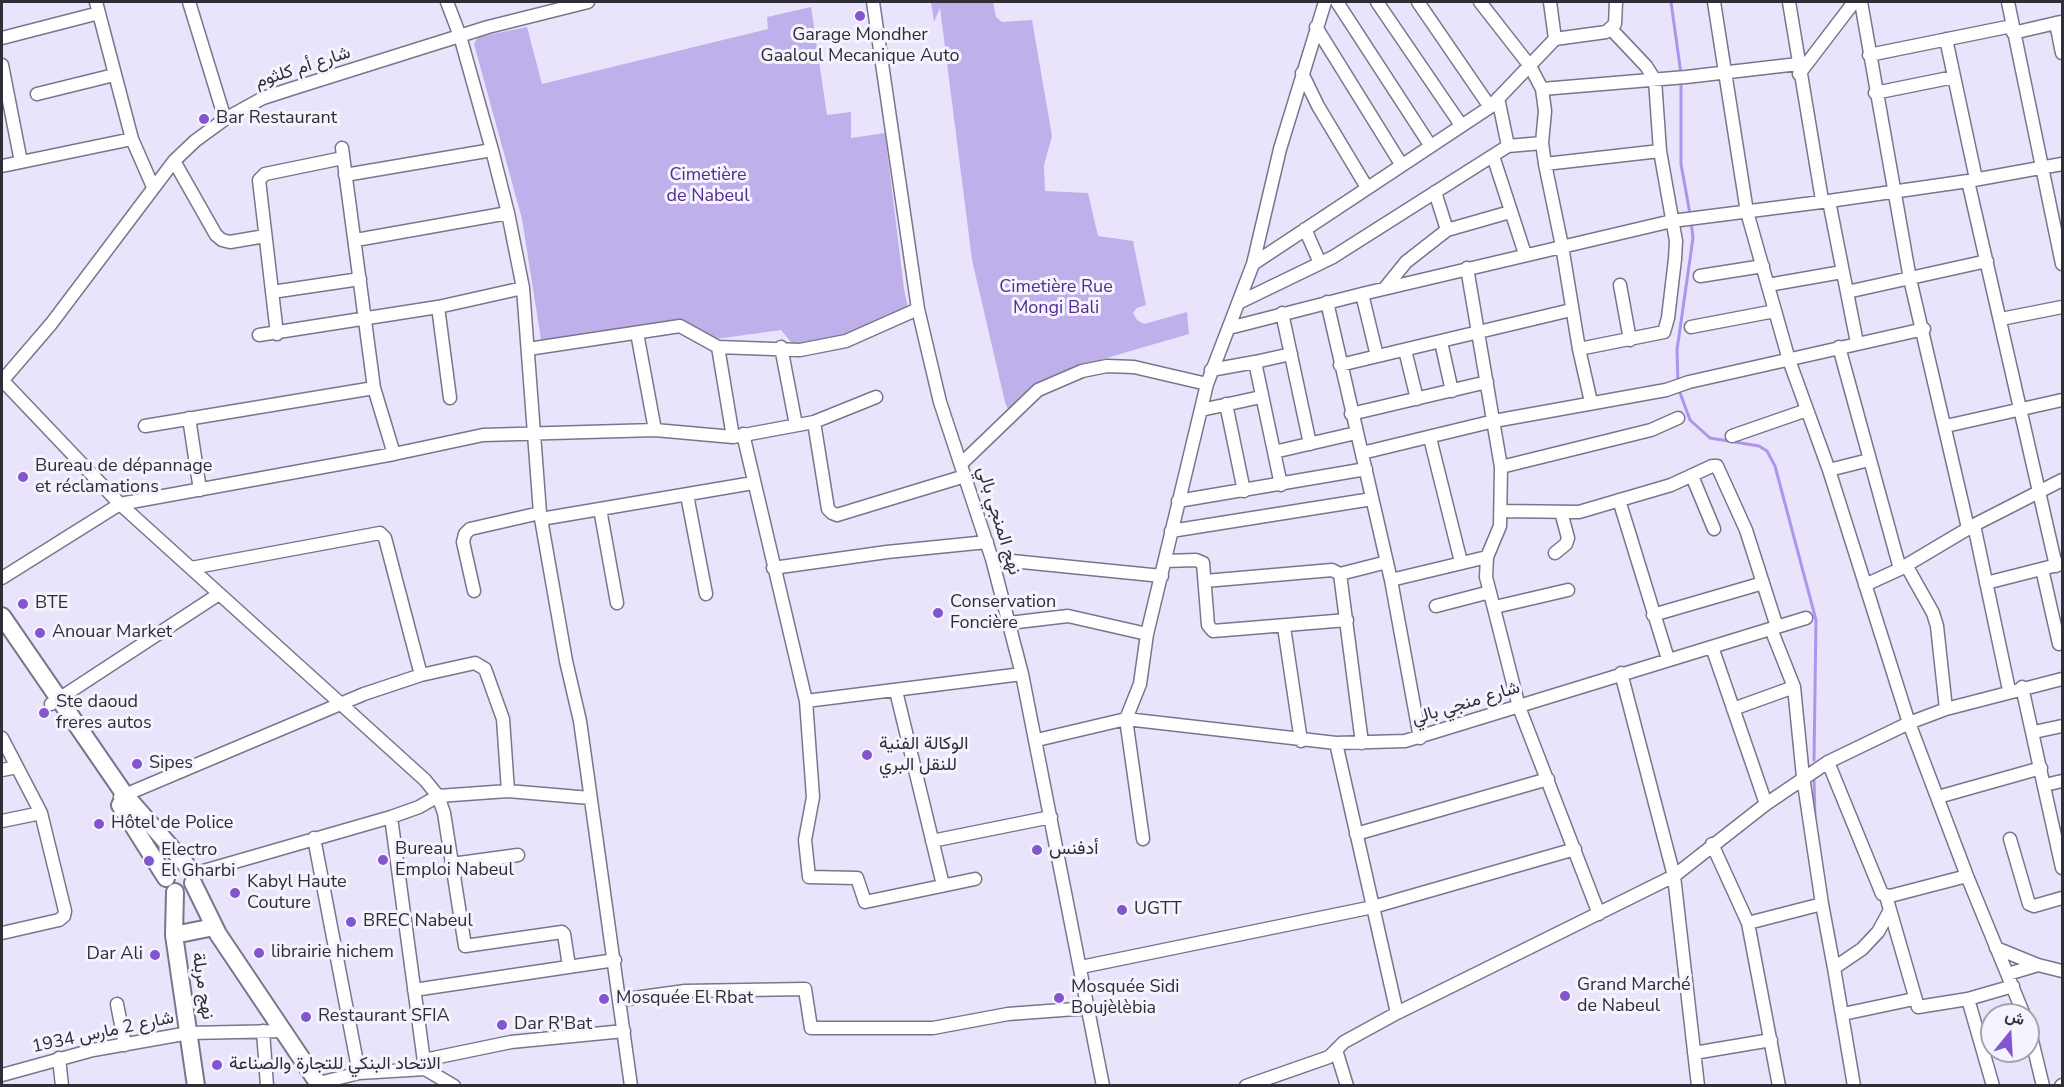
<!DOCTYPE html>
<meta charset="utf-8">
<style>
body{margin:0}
#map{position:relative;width:2064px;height:1087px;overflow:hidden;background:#e9e4fb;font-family:"Nunito Sans",Vazirmatn,sans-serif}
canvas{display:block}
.frame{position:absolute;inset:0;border:3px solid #302d36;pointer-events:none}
.north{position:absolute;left:1980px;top:1003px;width:60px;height:60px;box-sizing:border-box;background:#f5f3fd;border:2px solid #a6a4ad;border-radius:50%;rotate:18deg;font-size:16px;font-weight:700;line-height:24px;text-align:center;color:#302d36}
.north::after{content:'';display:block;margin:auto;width:21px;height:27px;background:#8156d0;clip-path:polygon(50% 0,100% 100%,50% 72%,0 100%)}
</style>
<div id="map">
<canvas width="2064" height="1087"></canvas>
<div class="frame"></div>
<div class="north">ش</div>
</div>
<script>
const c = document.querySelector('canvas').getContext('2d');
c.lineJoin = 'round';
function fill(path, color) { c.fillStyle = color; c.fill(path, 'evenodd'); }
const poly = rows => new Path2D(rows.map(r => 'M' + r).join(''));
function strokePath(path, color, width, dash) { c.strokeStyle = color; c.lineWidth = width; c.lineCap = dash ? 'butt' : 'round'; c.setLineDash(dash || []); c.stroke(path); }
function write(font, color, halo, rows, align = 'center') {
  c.font = font + ' "Nunito Sans",Vazirmatn,sans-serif'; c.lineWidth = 6; c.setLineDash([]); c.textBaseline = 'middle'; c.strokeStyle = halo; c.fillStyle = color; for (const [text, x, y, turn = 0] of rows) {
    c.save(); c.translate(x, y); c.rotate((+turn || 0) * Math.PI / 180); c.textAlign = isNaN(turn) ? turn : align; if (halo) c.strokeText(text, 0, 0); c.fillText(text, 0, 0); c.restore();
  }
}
fill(poly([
 [931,2,993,2,996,17,1002,22,1032,20,1052,136,1044,165,1045,191,1088,193,1098,236,1133,241,1146,305,1137,308,1133,313,1137,320,1144,324,1187,312,1189,334,1103,359,1042,384,1012,407,1015,427,1005,402,972,260,940,8,934,22],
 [811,7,827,115,851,112,851,138,885,133,904,289,909,312,835,342,800,344,796,348,781,330,709,340,684,323,542,346,522,219,474,44,478,37,527,27,542,84,768,29,767,17]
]), '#bfb0ec');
strokePath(poly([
 [1671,2,1681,74],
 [1681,80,1681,164,1690,214],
 [1678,384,1677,350,1693,238,1691,221],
 [1679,390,1690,420,1710,438,1759,446,1767,451,1775,466,1816,620,1814,760],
 [1814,780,1815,817]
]), '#ad95eb', 3);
const minor = poly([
 [96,2,132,139,153,187],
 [189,2,225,119],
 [447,2,460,36,492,150,508,213,523,288,540,513,566,661,580,721,631,1086],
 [873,2,918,309,940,402,992,559,1022,674,1103,1086],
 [1337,2,1430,145],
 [1377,2,1461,125],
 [1418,2,1490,107],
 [1480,2,1530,66,1542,89,1545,111,1542,143,1545,164,1562,246,1579,349,1591,402],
 [1714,2,1747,212,1789,360,1829,470,1909,723,1967,876,2024,1015],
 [1789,2,1822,200],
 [1861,2,1910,279,1968,528],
 [2008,2,2062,264],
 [2062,22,2056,23,2062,53],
 [1316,27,1401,164],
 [2013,33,2056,23],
 [2,38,99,13],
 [1555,39,1606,32,1615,24,1616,2],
 [1946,39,1976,179],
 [1869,55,2012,26],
 [2,65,21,162],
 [1302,73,1318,106,1366,186],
 [1799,74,1854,2],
 [1542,89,1686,77,1798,64],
 [1875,93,1954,77],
 [37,94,114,75],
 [1498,98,1508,146],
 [342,148,374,388,394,454],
 [1493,156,1525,254],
 [174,161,216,235,222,240,230,242,265,236],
 [1545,164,1660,151],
 [2,166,132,139],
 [345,175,492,150],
 [1968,181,2056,566],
 [1435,192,1447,230,1510,212],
 [1305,229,1320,263],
 [356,240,508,213],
 [1253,264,1490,107,1555,39,1550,2],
 [1467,268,1501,467,1500,526,1487,557,1486,577,1519,707,1599,914],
 [1700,276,1763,266],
 [1620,285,1630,340],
 [1768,285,1842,272],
 [1385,288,1406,262,1447,230],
 [272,292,360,279],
 [1847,292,1987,261],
 [1362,294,1377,356],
 [1240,302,1333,257,1508,146,1542,143],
 [1327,302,1391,580,1420,738],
 [438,307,450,398],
 [1282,313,1310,444],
 [2001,319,2062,307],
 [1691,327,1775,311],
 [1229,328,1362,294,1672,221,1829,201],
 [637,333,655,430],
 [277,334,259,180,265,174,343,158],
 [259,335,438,307,523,288],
 [1441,342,1452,391],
 [1857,343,1829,201,1968,181,2062,164],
 [718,347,733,437],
 [781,347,796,425],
 [1839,347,1900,569],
 [528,349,680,326,718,347,800,350,846,341,918,309],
 [1579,349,1664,332,1668,318,1675,259,1676,241,1660,151,1655,80,1646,66,1611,29],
 [1405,350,1417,399],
 [1255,362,1291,354],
 [1340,365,1571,310],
 [1211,370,1255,362,1281,485],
 [2,380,120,504,425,780,438,796,444,813,465,946,562,932,564,934,569,966],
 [2,381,51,324,174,161,195,141,225,119,263,98,294,88,488,27,588,2],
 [1226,404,1244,491],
 [1201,410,1261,397],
 [1351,414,1487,382],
 [189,418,200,490],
 [814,422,828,509,832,513,837,515,965,476],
 [145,426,374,388],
 [1946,426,2062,400],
 [743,434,806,701,813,797,805,840,809,877,857,878,865,902,975,879],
 [1732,436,1807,410],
 [1430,438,1461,562],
 [1274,452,1356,433],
 [1362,453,1494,421,1666,390,1689,382,1924,329],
 [961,464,1038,390,1082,371,1107,366,1134,367,1207,384],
 [1501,467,1651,430,1678,418],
 [1829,470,1869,460],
 [1692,476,1714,529],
 [687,495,706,594],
 [1619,500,1668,659],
 [1178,501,1366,469],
 [600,509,617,603],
 [1502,511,1579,512,1671,485,1712,466,1717,466,1746,530,1777,627],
 [541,519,753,483],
 [1974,525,2009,690],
 [1171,531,1372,499],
 [1555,553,1566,544,1568,538,1561,512],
 [992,559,1162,576],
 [1165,561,1196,560,1203,563,1208,625,1213,631,1347,620],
 [1906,565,1933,613,1937,626,1946,709],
 [191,568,380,533,385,538,421,675],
 [773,568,887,552,987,542],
 [2042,569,2059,644],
 [1340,574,1362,743],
 [2,578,120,504,394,454,483,435,655,430,733,437,814,422,876,397],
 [1391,580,1487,557],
 [1205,581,1332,570,1340,574,1387,562],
 [1986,583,2061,564],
 [1865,585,1900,569,1974,525,2062,480],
 [474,591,463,542,465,534,470,529,540,513],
 [1436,606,1490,592],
 [1495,607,1568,590],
 [1653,615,1763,583],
 [1009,623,1068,616,1147,634],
 [1284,627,1301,741],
 [1712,647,1766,804],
 [1621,673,1674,876,1698,1086],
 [2022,687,2062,868],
 [896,691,943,885],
 [806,701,1022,674],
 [51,704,219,594],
 [1733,709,1794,687],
 [2034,732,2062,726],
 [2,738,41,813,65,911,64,916,59,920,2,933],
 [1037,740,1126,719,1140,684,1147,634,1207,384,1253,264,1280,149,1325,2],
 [1336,743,1397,1013],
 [1828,762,1882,894,1890,896,1967,876],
 [2,770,17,767],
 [2045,785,2062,781],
 [120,797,364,694,421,675,475,663,485,669,503,719,508,791],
 [1938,797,2041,768],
 [391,817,425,1069],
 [2,821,41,813],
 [1356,834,1548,779],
 [314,838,359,1073],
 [1143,839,1126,719,1336,743,1405,741,1806,618],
 [2010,839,2029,904,2034,906,2062,898],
 [932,841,1051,817],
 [1712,844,1748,923,1779,1086],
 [452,864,518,855],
 [193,874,391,817,419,807,438,796,508,791,590,798],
 [1886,896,1918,1007,1968,999,2013,986],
 [1822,904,1834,968],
 [1748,923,1822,904,1803,777,1794,687,1771,629],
 [1996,948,2038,965,2062,971],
 [1081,967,1373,907,1575,849],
 [2008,974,2038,965],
 [414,990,615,960],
 [1968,999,1993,1086],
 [620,1000,685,991,805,989,811,1028,933,1028,1008,1014,1089,1008],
 [117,1004,125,1045],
 [1843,1014,1914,999],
 [2028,1024,2043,1086],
 [263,1031,267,1086],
 [1336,1050,1347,1086],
 [1694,1053,1771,1040],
 [59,1058,62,1086],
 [424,1060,511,1042,624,1031],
 [2,1075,93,1050,189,1033,284,1031],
 [319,1083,359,1073,425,1069,454,1086],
 [1246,1086,1329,1057,1344,1042,1397,1013,1674,876,1766,804,1828,762,1909,723,1946,709,2062,679],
 [1854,1086,1834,968,1862,949,1878,932,1889,912],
 [2061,1086,2062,1085]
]);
const major = poly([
 [2,616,125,795,190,869],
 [120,805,166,878],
 [193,883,218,934,320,1086],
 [175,892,174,935,196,1086],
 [174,935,214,927]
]);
strokePath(minor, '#7a758a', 15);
strokePath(major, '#7a758a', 20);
strokePath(minor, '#fff', 12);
strokePath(major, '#fff', 16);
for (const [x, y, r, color] of [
 [860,16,6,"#8156d0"],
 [204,119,6,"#8156d0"],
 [23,477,6,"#8156d0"],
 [23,604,6,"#8156d0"],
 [938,613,6,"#8156d0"],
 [40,633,6,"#8156d0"],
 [44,713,6,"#8156d0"],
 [867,755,6,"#8156d0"],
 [137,764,6,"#8156d0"],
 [99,824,6,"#8156d0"],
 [1037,850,6,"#8156d0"],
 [383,860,6,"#8156d0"],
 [149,861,6,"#8156d0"],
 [235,893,6,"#8156d0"],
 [1122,910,6,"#8156d0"],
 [351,922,6,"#8156d0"],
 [259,953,6,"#8156d0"],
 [155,955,6,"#8156d0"],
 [1565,996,6,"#8156d0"],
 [1059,998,6,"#8156d0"],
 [604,999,6,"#8156d0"],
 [306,1017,6,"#8156d0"],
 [502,1025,6,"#8156d0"],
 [217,1065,6,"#8156d0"]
]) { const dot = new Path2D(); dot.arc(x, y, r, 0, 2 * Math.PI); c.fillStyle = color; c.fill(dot); strokePath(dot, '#f5f3fd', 2); }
write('18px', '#302d36', '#f5f3fd', [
 ["Garage Mondher",860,36,"center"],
 ["Gaaloul Mecanique Auto",860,57,"center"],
 ["Bar Restaurant",216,119],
 ["Bureau de dépannage",35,467],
 ["et réclamations",35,488],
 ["Conservation",950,603],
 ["Foncière",950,624],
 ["BTE",35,604],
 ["Anouar Market",52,633],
 ["Ste daoud",56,703],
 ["freres autos",56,724],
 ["الوكالة الفنية",879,745],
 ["للنقل البري",879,766],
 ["Sipes",149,764],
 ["Hôtel de Police",111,824],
 ["Bureau",395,850],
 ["Emploi Nabeul",395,871],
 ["أدفنس",1049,850],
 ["Electro",161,851],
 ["El Gharbi",161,872],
 ["Kabyl Haute",247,883],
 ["Couture",247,904],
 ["UGTT",1134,910],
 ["BREC Nabeul",363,922],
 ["librairie hichem",271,953],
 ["Dar Ali",143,955,"right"],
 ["Grand Marché",1577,986],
 ["de Nabeul",1577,1007],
 ["Mosquée Sidi",1071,988],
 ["Boujèlèbia",1071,1009],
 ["Mosquée El Rbat",616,999],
 ["Restaurant SFIA",318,1017],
 ["Dar R'Bat",514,1025],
 ["الاتحاد البنكي للتجارة والصناعة",229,1065]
], 'left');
write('18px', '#302d36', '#f5f3fd', [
 ["شارع أم كلثوم",303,68,-18],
 ["نهج المنجي بالي",998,521,73],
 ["شارع منجي بالي",1466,704,-17],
 ["نهج مربلة",202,986,81],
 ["شارع 2 مارس 1934",103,1033,-12]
]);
write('18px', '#522c8f', '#f5f3fd', [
 ["Cimetière",708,176],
 ["de Nabeul",708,197],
 ["Cimetière Rue",1056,288],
 ["Mongi Bali",1056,309]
]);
</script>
